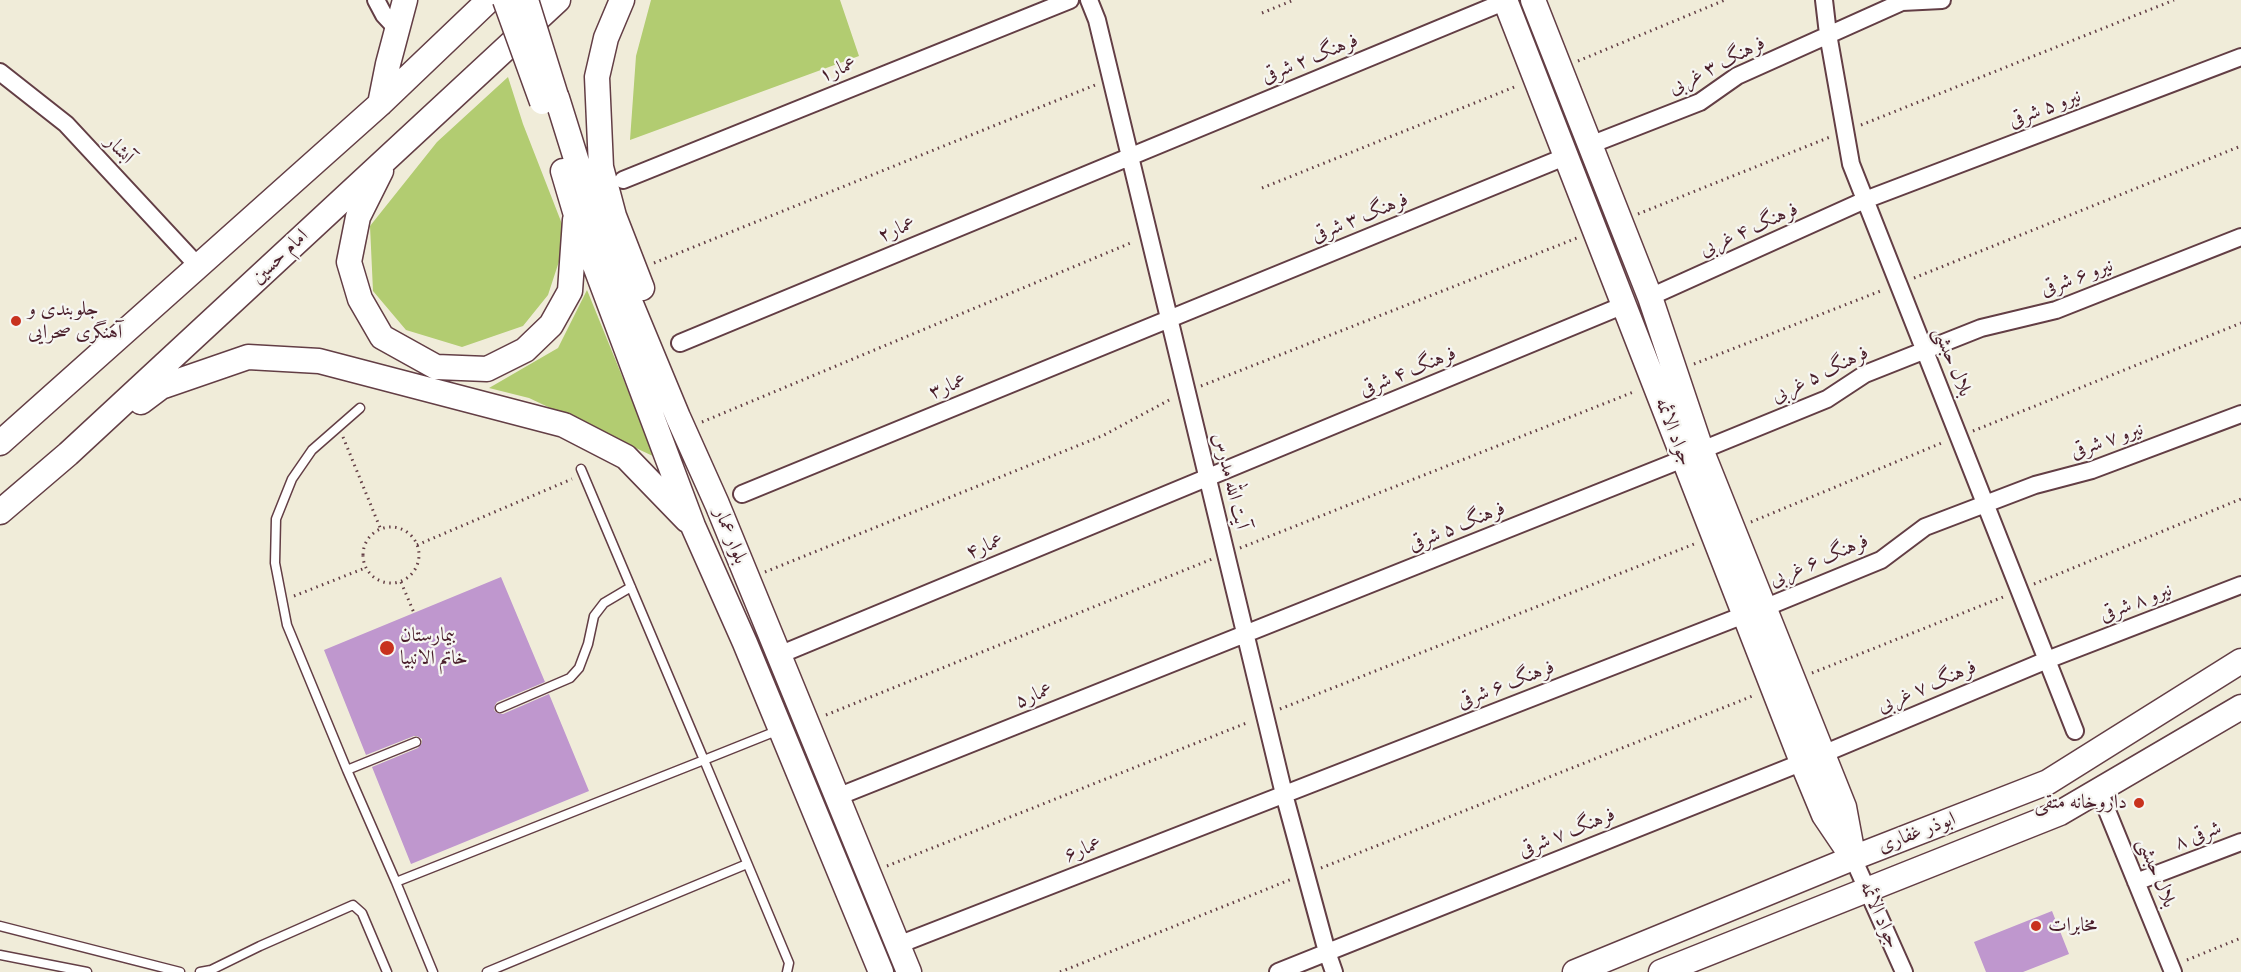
<!DOCTYPE html>
<meta charset="utf-8">
<style>
body{margin:0}
canvas{display:block;background:#f0ecd9}
</style>
<canvas width="2241" height="972"></canvas>
<script>
const c = document.querySelector('canvas').getContext('2d');
c.lineJoin = 'round';
function fill(path, color) { c.fillStyle = color; c.fill(path, 'evenodd'); }
const poly = rows => new Path2D(rows.map(r => 'M' + r).join(''));
function strokePath(path, color, width, dash) { c.strokeStyle = color; c.lineWidth = width; c.lineCap = dash ? 'butt' : 'round'; c.setLineDash(dash || []); c.stroke(path); }
function write(font, color, halo, rows, align = 'center') {
  c.font = font + ' "Gentium Book Plus",Amiri,serif'; c.lineWidth = 4.5; c.setLineDash([]); c.textBaseline = 'middle'; c.strokeStyle = halo; c.fillStyle = color; for (const [text, x, y, turn = 0] of rows) {
    c.save(); c.translate(x, y); c.rotate((+turn || 0) * Math.PI / 180); c.textAlign = isNaN(turn) ? turn : align; if (halo) c.strokeText(text, 0, 0); c.fillText(text, 0, 0); c.restore();
  }
}
fill(poly([
 [651,0,840,0,859,56,630,140,636,56],
 [508,77,523,124,562,224,565,243,548,295,523,326,462,347,406,330,373,291,370,226,437,142],
 [587,290,655,457,529,398,489,388,558,348]
]), '#b2cc71');
fill(poly([
 [501,577,545,682,497,702,495,705,494,710,497,713,503,714,549,694,589,791,411,864,372,767,418,748,422,743,422,739,417,736,414,736,366,755,324,650],
 [2052,911,2069,954,2023,972,1986,972,1974,942]
]), '#bf97ce');
const lane = poly([
 [500,708,570,678,579,668,588,644,594,616,604,603,631,587],
 [779,730,704,760,789,963,787,972],
 [347,770,287,625,275,563,276,519,292,479,312,450,360,408],
 [396,882,347,770,416,742],
 [0,926,180,972],
 [0,955,87,972],
 [200,972,211,970,260,946,353,905,362,913,387,972],
 [433,972,396,882,704,760,581,469],
 [487,972,747,864]
]);
const street = poly([
 [376,0,384,15,397,29],
 [1089,0,1097,20,1284,794,1327,952,1334,972],
 [1824,0,1828,34,1851,164,2075,731],
 [0,72,66,124,198,266],
 [1590,145,1700,102,1737,76,1902,2,1942,0],
 [623,180,1070,0],
 [1650,297,1865,200,2241,57],
 [680,343,1506,1],
 [1702,450,1827,399,1865,374,1981,328,2056,310,2241,237],
 [742,494,1567,156],
 [1764,608,1881,560,1925,527,2035,485,2092,470,2241,414],
 [779,655,1624,305],
 [2099,791,2173,972],
 [837,797,1683,459],
 [1853,858,1904,972],
 [2136,882,2241,842],
 [898,945,1744,615],
 [1278,972,1823,754,2047,660,2241,585]
]);
const secondary = poly([
 [622,0,606,38,597,77,601,167,614,216,642,288],
 [1505,0,1802,762,1824,815,1853,858],
 [1533,0,1650,297,1702,452,1844,807,1852,850],
 [557,98,592,210,678,417,717,504,909,972],
 [380,104,388,64,405,0],
 [381,171,358,217,349,262,360,299,382,337,436,367,487,369,525,350,551,325,570,291,575,220],
 [563,171,576,215,693,526,745,643,881,972],
 [141,402,161,387,248,357,319,361,564,425,626,457,687,520],
 [0,443,380,104,489,0],
 [0,512,68,454,558,0],
 [1575,972,1853,858,2048,782,2241,661],
 [1661,972,2060,813,2241,707]
]);
strokePath(lane, '#633e45', 11);
strokePath(street, '#633e45', 20);
strokePath(secondary, '#633e45', 27);
strokePath(poly([
 [1262,13,1294,0],
 [1578,61,1725,0],
 [1861,125,2174,0],
 [1262,188,1517,86],
 [1638,214,1830,137],
 [654,263,1095,85],
 [1914,278,2241,146],
 [1694,364,1883,290],
 [1201,386,1577,238],
 [702,422,1133,242],
 [1973,431,2241,323],
 [343,437,381,530],
 [1751,522,1944,442],
 '363 555a28 28 0 1 1 56 0a28 28 0 1 1-56 0Z',
 [417,545,572,479],
 [1240,548,1636,391],
 [765,572,1104,435,1173,398],
 [401,582,414,613],
 [2034,584,2241,499],
 [294,596,365,568],
 [1812,673,2003,597],
 [1280,709,1694,544],
 [826,715,1212,559],
 [887,866,1249,722],
 [1321,868,1755,695],
 [2187,960,2241,938],
 [1060,972,1292,879]
]), '#633e45', 3, [1.5, 4.5]);
strokePath(lane, '#fff', 8);
strokePath(street, '#fff', 16);
strokePath(secondary, '#fff', 24);
const secondaryBridge = poly([
 [505,0,542,102],
 [526,0,556,96]
]);
strokePath(secondaryBridge, '#633e45', 27, []);
strokePath(secondaryBridge, '#fff', 24);
for (const [x, y, r, color] of [
 [16,321,6,"#c8321e"],
 [387,648,8,"#c8321e"],
 [2139,803,6,"#c8321e"],
 [2036,926,6,"#c8321e"]
]) { const dot = new Path2D(); dot.arc(x, y, r, 0, 2 * Math.PI); c.fillStyle = color; c.fill(dot); strokePath(dot, '#f6f6f2', 2); }
write('20px', '#4a1f2b', '#f6f6f2', [
 ["فرهنگ ۲ شرقی",1310,59,-22],
 ["فرهنگ ۳ غربی",1717,66,-27],
 ["عمار۱",838,70,-22],
 ["نیرو ۵ شرقی",2045,109,-21],
 ["آبشار",119,150,47],
 ["فرهنگ ۳ شرقی",1360,218,-22],
 ["عمار۲",897,230,-23],
 ["فرهنگ ۴ غربی",1749,230,-24],
 ["امام حسین",280,257,-43],
 ["نیرو ۶ شرقی",2077,278,-20],
 ["بلال حبشی",1952,362,68],
 ["فرهنگ ۴ شرقی",1408,372,-22],
 ["فرهنگ ۵ غربی",1820,375,-26],
 ["عمار۳",948,387,-22],
 ["جواد الائمه",1673,432,69],
 ["نیرو ۷ شرقی",2107,441,-19],
 ["آیت الله مدرس",1230,481,76],
 ["فرهنگ ۵ شرقی",1457,527,-22],
 ["بلوار عمار",730,536,68],
 ["عمار۴",985,547,-22],
 ["فرهنگ ۶ غربی",1819,561,-23],
 ["نیرو ۸ شرقی",2136,603,-21],
 ["فرهنگ ۶ شرقی",1506,685,-21],
 ["فرهنگ ۷ غربی",1927,687,-23],
 ["عمار۵",1034,696,-22],
 ["فرهنگ ۷ شرقی",1567,833,-22],
 ["ابوذر غفاری",1917,833,-21],
 ["۸ شرقی",2198,836,-21],
 ["عمار۶",1083,850,-21],
 ["بلال حبشی",2156,873,68],
 ["جواد الائمه",1879,915,66]
]);
write('20px', '#4a1f2b', '#f6f6f2', [
 ["جلوبندی و",28,310],
 ["آهنگری صحرایی",28,333],
 ["بیمارستان",400,636],
 ["خاتم الانبیا",400,659],
 ["داروخانه متقی",2127,803,"right"],
 ["مخابرات",2048,926]
], 'left');
</script>
